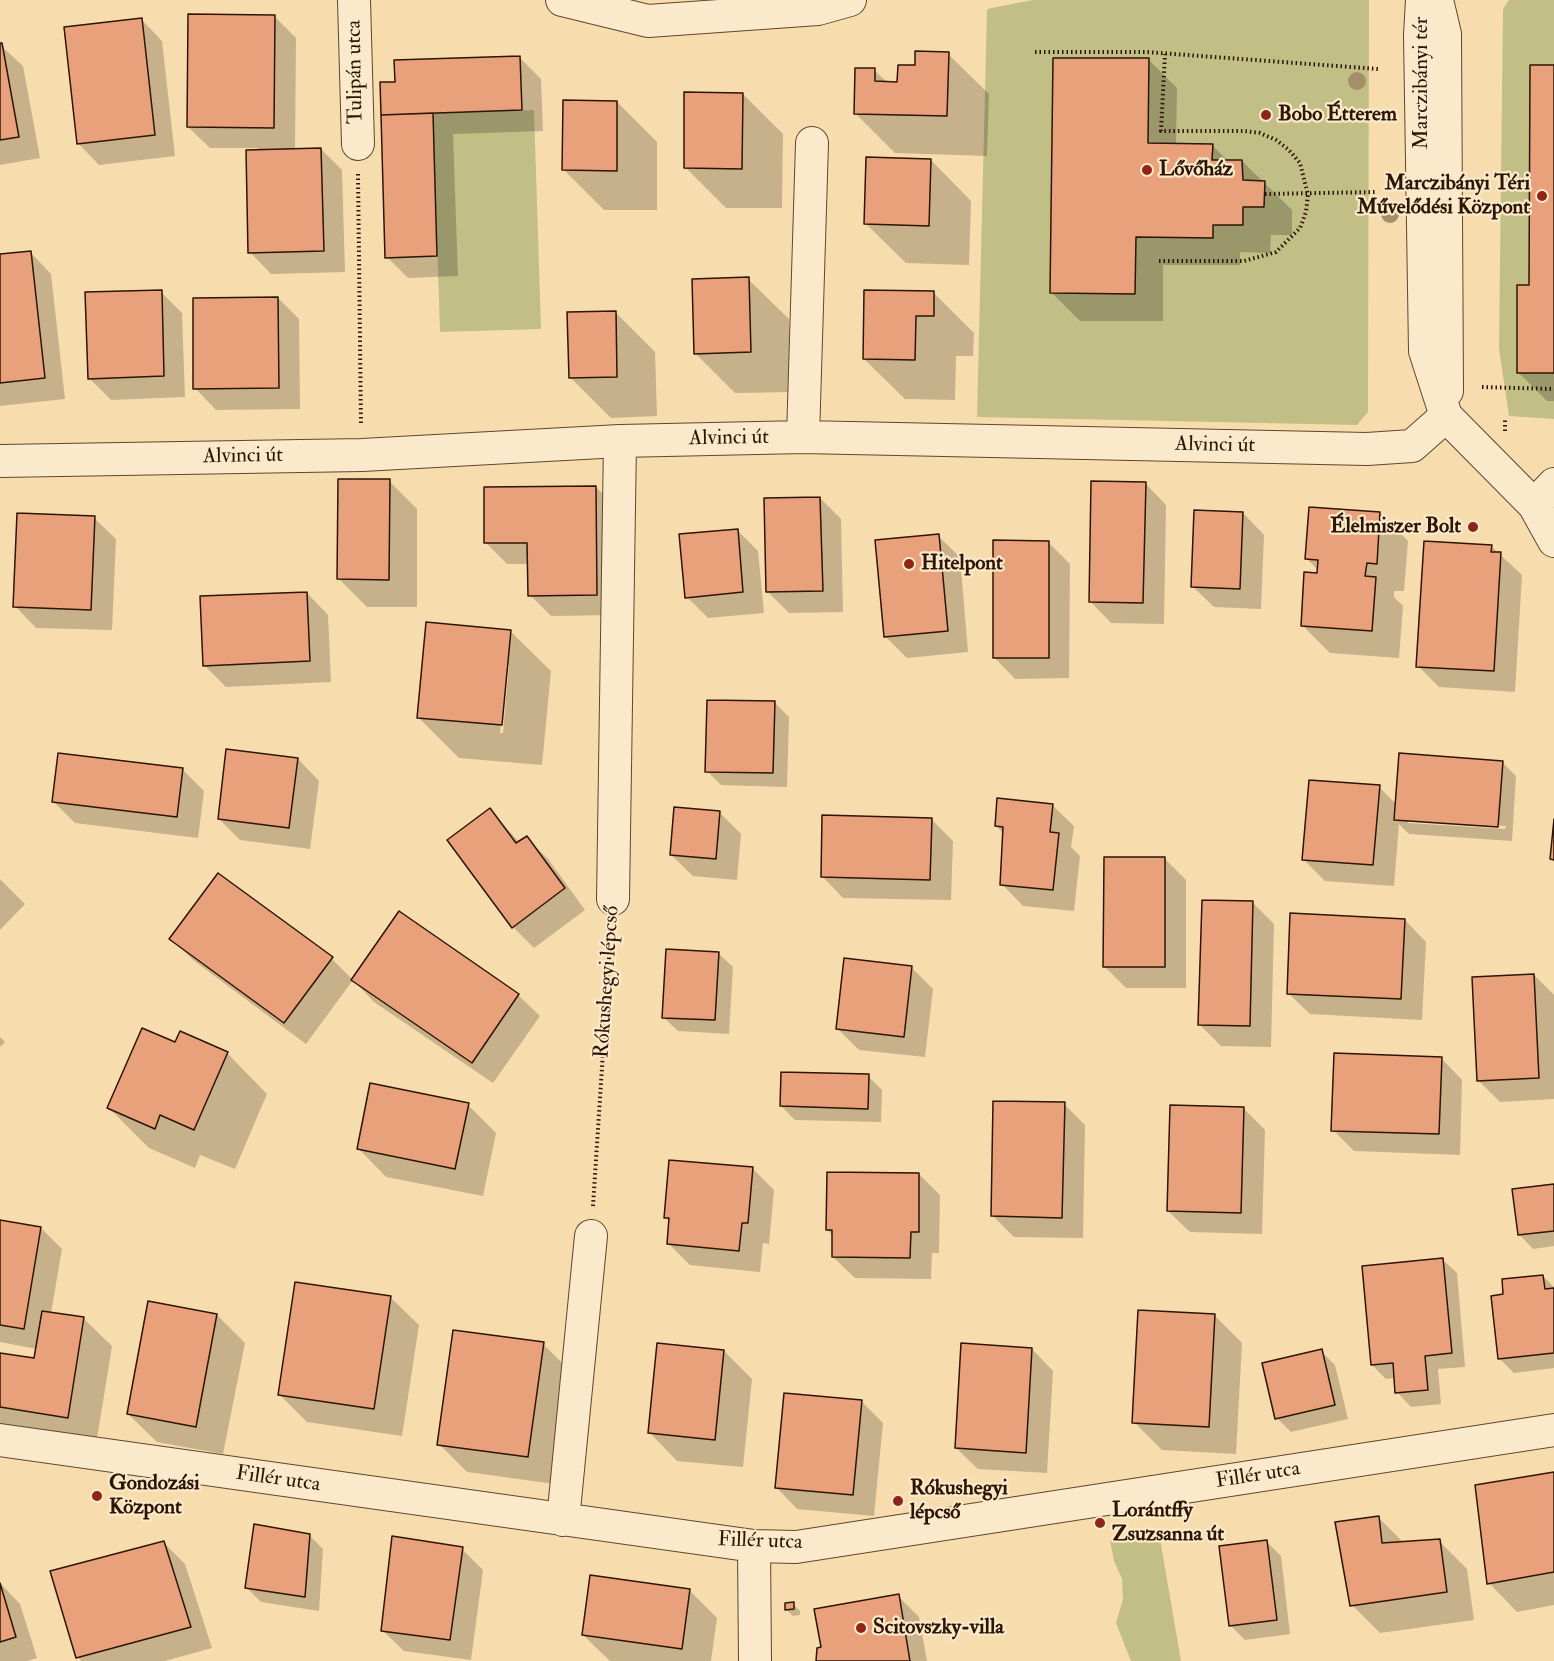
<!DOCTYPE html>
<meta charset="utf-8">
<style>
body{margin:0}
canvas{display:block;background:#f7ddad}
</style>
<canvas width="1554" height="1661"></canvas>
<script>
const c = document.querySelector('canvas').getContext('2d');
c.lineJoin = 'round';
function fill(path, color) { c.fillStyle = color; c.fill(path, 'evenodd'); }
const poly = rows => new Path2D(rows.map(r => 'M' + r).join(''));
function strokePath(path, color, width, dash) { c.strokeStyle = color; c.lineWidth = width; c.lineCap = dash ? 'butt' : 'round'; c.setLineDash(dash || []); c.stroke(path); }
function write(font, color, halo, rows, align = 'center') {
  c.font = font + ' "IM FELL Double Pica",serif'; c.lineWidth = 4.5; c.setLineDash([]); c.textBaseline = 'middle'; c.strokeStyle = halo; c.fillStyle = color; for (const [text, x, y, turn = 0] of rows) {
    c.save(); c.translate(x, y); c.rotate((+turn || 0) * Math.PI / 180); c.textAlign = isNaN(turn) ? turn : align; if (halo) c.strokeText(text, 0, 0); c.fillText(text, 0, 0); c.restore();
  }
}
fill(poly([
 [1033,0,1369,0,1368,412,1357,425,977,417,987,9],
 [1509,0,1554,0,1554,419,1509,416,1499,349,1503,9],
 [534,110,541,329,440,332,433,113],
 [1159,1533,1181,1661,1131,1661,1116,1623,1123,1599,1122,1579,1114,1561,1110,1540]
]), '#c1bf86');
fill(poly([
 [274,16,296,38,295,150,321,149,342,170,345,272,271,274,250,252,258,148,210,148,188,127],
 [141,19,162,41,175,156,99,165,78,143],
 [0,45,23,66,40,158,0,165],
 [948,54,989,94,987,156,895,153,855,113,874,70,888,83,898,84,916,67],
 [519,57,541,79,543,131,453,134,458,276,408,278,387,257,397,83],
 [1149,60,1177,88,1176,145,1212,145,1228,161,1242,161,1292,210,1292,235,1271,235,1270,253,1240,252,1240,265,1163,265,1163,321,1080,321,1052,293],
 [1554,67,1554,401,1547,401,1519,373],
 [743,94,783,134,782,208,726,208,685,167],
 [617,102,657,142,657,210,604,210,564,170],
 [931,160,971,201,969,265,906,263,865,223],
 [30,252,51,274,65,399,0,406,0,256],
 [748,279,789,319,791,392,735,393,695,353],
 [161,292,182,313,185,397,111,400,89,378],
 [934,293,974,333,973,356,956,356,955,400,905,399,864,359],
 [278,298,299,319,300,409,216,410,195,388],
 [615,312,655,352,657,416,611,418,570,377],
 [389,481,417,509,417,607,367,607,338,578],
 [1145,483,1166,505,1164,624,1111,623,1090,601],
 [596,487,617,509,618,615,551,616,530,595,529,564,507,564,486,543],
 [820,498,841,519,843,612,789,613,767,591],
 [1243,513,1264,535,1261,609,1214,607,1192,586],
 [1380,513,1408,541,1404,591,1394,591,1394,597,1403,606,1399,658,1330,653,1302,625,1319,575,1319,571,1307,559],
 [94,518,116,539,112,630,36,628,15,606],
 [737,530,758,551,764,613,708,618,687,597],
 [938,536,960,557,968,652,907,658,885,636],
 [1048,542,1070,564,1069,678,1015,679,994,657],
 [1491,546,1522,575,1515,692,1439,687,1418,666],
 [307,593,328,615,331,682,226,687,204,665],
 [510,631,551,671,542,765,459,758,419,718],
 [506,665,509,665,503,733,500,733],
 [775,703,789,717,787,787,721,785,707,771],
 [298,759,319,781,310,849,240,840,219,819],
 [1502,762,1516,776,1512,841,1409,834,1399,824,1394,886,1325,881,1304,860,1379,787,1396,804],
 [1408,820,1506,826,1505,829,1408,823],
 [183,770,204,791,198,838,75,823,54,802],
 [1052,805,1074,826,1071,847,1080,856,1074,911,1023,906,1002,884,1004,834,996,826],
 [490,810,520,843,526,838,548,859,585,910,534,948,513,927],
 [720,813,741,834,737,880,693,876,671,855],
 [932,820,953,841,951,900,843,898,822,876],
 [1165,859,1186,880,1186,988,1126,988,1104,966],
 [0,879,25,904,0,930],
 [1253,903,1274,924,1271,1047,1221,1046,1199,1024],
 [400,913,518,995,540,1016,493,1083,374,1002,353,980,306,1044,193,960,171,938,332,959,353,980],
 [1405,920,1426,942,1422,1020,1310,1014,1288,993],
 [718,953,733,967,729,1034,678,1031,663,1017],
 [911,967,933,989,925,1057,859,1050,837,1028],
 [1534,975,1554,995,1554,1099,1500,1102,1478,1080],
 [0,1037,5,1042,0,1047],
 [176,1044,227,1053,267,1094,235,1169,200,1155,195,1168,149,1148,109,1108],
 [1441,1058,1462,1080,1460,1155,1354,1151,1333,1130],
 [868,1076,882,1090,881,1122,795,1120,781,1106],
 [1064,1104,1085,1125,1083,1238,1014,1237,993,1216],
 [468,1105,496,1133,483,1196,386,1177,358,1148],
 [1243,1108,1265,1130,1262,1234,1190,1232,1168,1211],
 [753,1169,774,1190,769,1244,763,1243,760,1272,690,1265,669,1244,670,1222,665,1217],
 [919,1174,940,1195,939,1253,932,1253,931,1279,855,1278,833,1257,834,1236,827,1230],
 [1554,1186,1554,1246,1533,1249,1519,1234],
 [0,1221,41,1228,62,1249,51,1313,83,1318,112,1346,96,1445,7,1431,0,1424,0,1354,36,1360,37,1349,0,1342],
 [1442,1259,1457,1273,1465,1367,1438,1369,1441,1404,1411,1407,1397,1392,1396,1378,1386,1379,1372,1365],
 [1543,1276,1554,1287,1554,1368,1514,1373,1500,1359,1505,1296],
 [390,1297,419,1325,402,1436,307,1422,279,1394],
 [217,1315,245,1343,223,1454,157,1442,128,1414],
 [1214,1315,1242,1343,1236,1454,1162,1450,1134,1422],
 [543,1344,571,1372,555,1484,467,1472,439,1444],
 [1032,1349,1053,1371,1047,1473,978,1469,956,1448],
 [724,1351,752,1379,743,1467,677,1461,649,1432],
 [1321,1351,1335,1365,1348,1419,1291,1432,1277,1418],
 [861,1401,883,1423,874,1516,797,1509,776,1487],
 [1554,1474,1554,1605,1517,1612,1489,1583],
 [1379,1518,1404,1543,1439,1541,1467,1569,1474,1620,1380,1633,1352,1605],
 [309,1535,323,1549,319,1611,261,1602,247,1588],
 [1267,1542,1281,1556,1290,1634,1245,1640,1231,1626],
 [164,1543,185,1564,212,1648,165,1661,81,1661,78,1657],
 [462,1549,483,1570,471,1660,404,1651,382,1630],
 [0,1583,20,1604,37,1658,27,1661,0,1661],
 [689,1590,717,1618,711,1661,610,1661,583,1635],
 [898,1596,919,1617,927,1661,819,1661],
 [793,1604,800,1611,800,1615,793,1616,786,1609]
]), '#0003');
const building = poly([
 [188,14,275,15,274,128,187,127,188,14],
 [142,18,155,135,77,144,64,27,142,18],
 [0,43,2,43,19,137,0,140,0,43],
 [915,51,949,52,947,116,854,114,855,68,875,68,875,81,897,82,898,65,915,65,915,51],
 [520,56,522,110,381,115,380,82,395,82,394,60,520,56],
 [1053,58,1149,58,1148,143,1213,144,1212,160,1242,160,1243,180,1265,181,1264,207,1243,207,1243,225,1213,225,1213,238,1136,237,1135,294,1050,293,1053,58],
 [1530,65,1554,65,1554,373,1517,373,1517,285,1529,285,1530,65],
 [684,92,743,93,742,169,684,168,684,92],
 [563,100,617,101,617,171,562,170,563,100],
 [433,113,437,256,385,258,381,115,433,113],
 [321,148,324,251,248,253,246,150,321,148],
 [866,157,931,159,929,226,864,224,866,157],
 [31,251,45,378,0,383,0,254,31,251],
 [749,277,751,352,694,354,692,279,749,277],
 [162,290,164,376,88,379,85,292,162,290],
 [864,290,934,291,934,316,916,316,915,360,863,359,864,290],
 [278,297,279,388,193,389,193,298,278,297],
 [616,311,617,377,569,378,567,312,616,311],
 [338,479,390,479,389,580,337,579,338,479],
 [1091,481,1146,482,1143,603,1089,602,1091,481],
 [596,486,597,595,528,596,527,543,484,543,484,487,596,486],
 [820,497,823,591,766,592,764,498,820,497],
 [1309,507,1380,512,1377,564,1367,563,1365,576,1376,577,1372,631,1301,626,1304,572,1317,573,1318,560,1305,559,1309,507],
 [1194,510,1243,512,1240,589,1191,587,1194,510],
 [17,513,95,516,91,610,13,607,17,513],
 [738,529,743,592,685,598,679,534,738,529],
 [939,534,948,631,884,637,875,540,939,534],
 [993,540,1049,541,1049,658,993,658,993,540],
 [1424,541,1492,545,1491,552,1501,552,1494,671,1416,667,1424,541],
 [307,592,310,661,203,666,200,596,307,592],
 [426,622,511,630,502,725,417,718,426,622],
 [707,700,775,701,773,773,705,772,707,700],
 [226,749,298,758,289,828,218,819,226,749],
 [58,753,183,768,177,817,52,802,58,753],
 [1399,753,1503,761,1498,827,1394,820,1399,753],
 [1309,780,1380,785,1373,865,1302,860,1309,780],
 [997,798,1053,804,1050,832,1059,833,1053,890,1000,885,1003,827,995,826,997,798],
 [674,807,720,811,716,859,670,855,674,807],
 [490,808,516,843,527,836,565,888,512,928,447,840,490,808],
 [822,815,932,818,930,880,821,877,822,815],
 [1554,819,1554,860,1550,859,1554,819],
 [1104,857,1165,857,1165,967,1103,967,1104,857],
 [218,873,333,957,284,1023,169,939,218,873],
 [1202,900,1253,901,1250,1026,1198,1025,1202,900],
 [399,911,519,994,472,1063,351,980,399,911],
 [1290,913,1405,919,1401,999,1287,994,1290,913],
 [666,949,719,952,715,1020,662,1018,666,949],
 [844,958,912,966,904,1037,836,1029,844,958],
 [1534,974,1539,1078,1477,1081,1472,977,1534,974],
 [142,1028,175,1042,180,1031,228,1052,194,1130,160,1115,155,1129,107,1108,142,1028],
 [1334,1053,1442,1057,1439,1134,1331,1131,1334,1053],
 [781,1072,869,1074,868,1109,780,1106,781,1072],
 [370,1083,469,1103,455,1169,357,1149,370,1083],
 [993,1101,1065,1102,1062,1218,991,1216,993,1101],
 [1170,1105,1244,1107,1241,1213,1167,1211,1170,1105],
 [669,1160,753,1167,748,1223,742,1223,739,1251,667,1244,669,1218,664,1218,669,1160],
 [827,1172,919,1173,919,1232,911,1232,910,1258,832,1257,832,1230,826,1230,827,1172],
 [1554,1184,1554,1231,1518,1235,1512,1189,1554,1184],
 [0,1220,41,1227,24,1329,0,1325,0,1220],
 [1443,1258,1452,1353,1425,1356,1428,1390,1395,1393,1393,1363,1371,1365,1362,1266,1443,1258],
 [1543,1275,1545,1289,1554,1288,1554,1353,1498,1359,1491,1296,1503,1294,1502,1279,1543,1275],
 [295,1282,391,1296,374,1409,278,1395,295,1282],
 [148,1301,217,1314,196,1427,127,1414,148,1301],
 [1138,1310,1215,1314,1209,1427,1132,1423,1138,1310],
 [42,1311,84,1317,68,1418,0,1407,0,1353,34,1358,42,1311],
 [453,1330,544,1342,528,1457,437,1445,453,1330],
 [657,1343,724,1350,715,1440,648,1433,657,1343],
 [961,1343,1032,1348,1026,1453,955,1448,961,1343],
 [1322,1349,1335,1405,1275,1419,1262,1363,1322,1349],
 [784,1393,862,1400,853,1495,775,1488,784,1393],
 [1554,1472,1554,1572,1487,1584,1475,1485,1554,1472],
 [1379,1516,1382,1543,1440,1539,1447,1592,1350,1606,1335,1522,1379,1516],
 [254,1524,310,1534,305,1597,245,1588,254,1524],
 [392,1536,463,1547,450,1640,381,1631,392,1536],
 [1267,1540,1277,1620,1229,1626,1219,1546,1267,1540],
 [164,1541,191,1627,76,1658,50,1571,164,1541],
 [590,1575,690,1589,682,1649,582,1635,590,1575],
 [0,1583,16,1637,0,1642,0,1583],
 [899,1594,910,1661,816,1661,817,1648,821,1647,814,1609,899,1594],
 [794,1602,794,1609,785,1610,785,1603,794,1602]
]);
fill(building, '#e8a17a');
strokePath(building, '#2e1405', 1.5);
const minor = poly([
 [354,0,358,144],
 [562,0,648,21,818,9,850,0],
 [1422,0,1420,35,1425,351,1446,416,1534,505,1554,541],
 [1437,0,1445,34,1447,391],
 [803,437,812,143],
 [0,461,362,455,620,441,803,437,1367,449,1412,446,1446,416],
 [1534,505,1554,484],
 [613,899,620,441],
 [0,1440,754,1546,796,1547,1554,1430],
 [563,1520,591,1236],
 [754,1546,755,1661]
]);
strokePath(minor, '#60462f', 34);
strokePath(poly([
 [1035,52,1146,52,1378,69],
 [358,174,361,425],
 [1265,194,1376,192],
 [1159,261,1244,261,1276,252,1300,228,1306,212,1308,195,1300,163,1289,150,1276,140,1260,133,1244,131,1161,131,1165,54],
 [1482,387,1554,389],
 [1505,431,1505,420],
 [593,1206,611,929]
]), '#2e1405', 4, [1.5, 3]);
strokePath(minor, '#fae9ca', 32);
c.fillStyle = '#a48f69';
for (const [x, y] of [
 [1357,81],
 [1390,214]
]) { c.beginPath(); c.arc(x, y, 9, 0, 2 * Math.PI); c.fill(); }
for (const [x, y, r, color] of [
 [1266,115,6,"#8f2418"],
 [1147,170,6,"#8f2418"],
 [1542,196,6,"#8f2418"],
 [1473,527,6,"#8f2418"],
 [909,564,6,"#8f2418"],
 [97,1496,6,"#8f2418"],
 [898,1501,6,"#8f2418"],
 [1100,1523,6,"#8f2418"],
 [861,1628,6,"#8f2418"]
]) { const dot = new Path2D(); dot.arc(x, y, r, 0, 2 * Math.PI); c.fillStyle = color; c.fill(dot); strokePath(dot, '#fae9ca', 2); }
write('21px', '#2e1405', '#fae9ca', [
 ["Tulipán utca",356,72,-91],
 ["Marczibányi tér",1422,83,-90],
 ["Alvinci út",729,439,-1],
 ["Alvinci út",1215,446,1],
 ["Alvinci út",243,457,-1],
 ["Rókushegyi lépcső",608,982,-86],
 ["Fillér utca",1258,1476,-9],
 ["Fillér utca",278,1480,8],
 ["Fillér utca",760,1542,2]
]);
write('bold 21px', '#2e1405', '#fae9ca', [
 ["Bobo Étterem",1278,115],
 ["Lővőház",1159,170],
 ["Marczibányi Téri",1530,184,"right"],
 ["Művelődési Központ",1530,208,"right"],
 ["Élelmiszer Bolt",1461,527,"right"],
 ["Hitelpont",921,564],
 ["Gondozási",109,1484],
 ["Központ",109,1508],
 ["Rókushegyi",910,1489],
 ["lépcső",910,1513],
 ["Lorántffy",1112,1511],
 ["Zsuzsanna út",1112,1535],
 ["Scitovszky-villa",873,1628]
], 'left');
</script>
